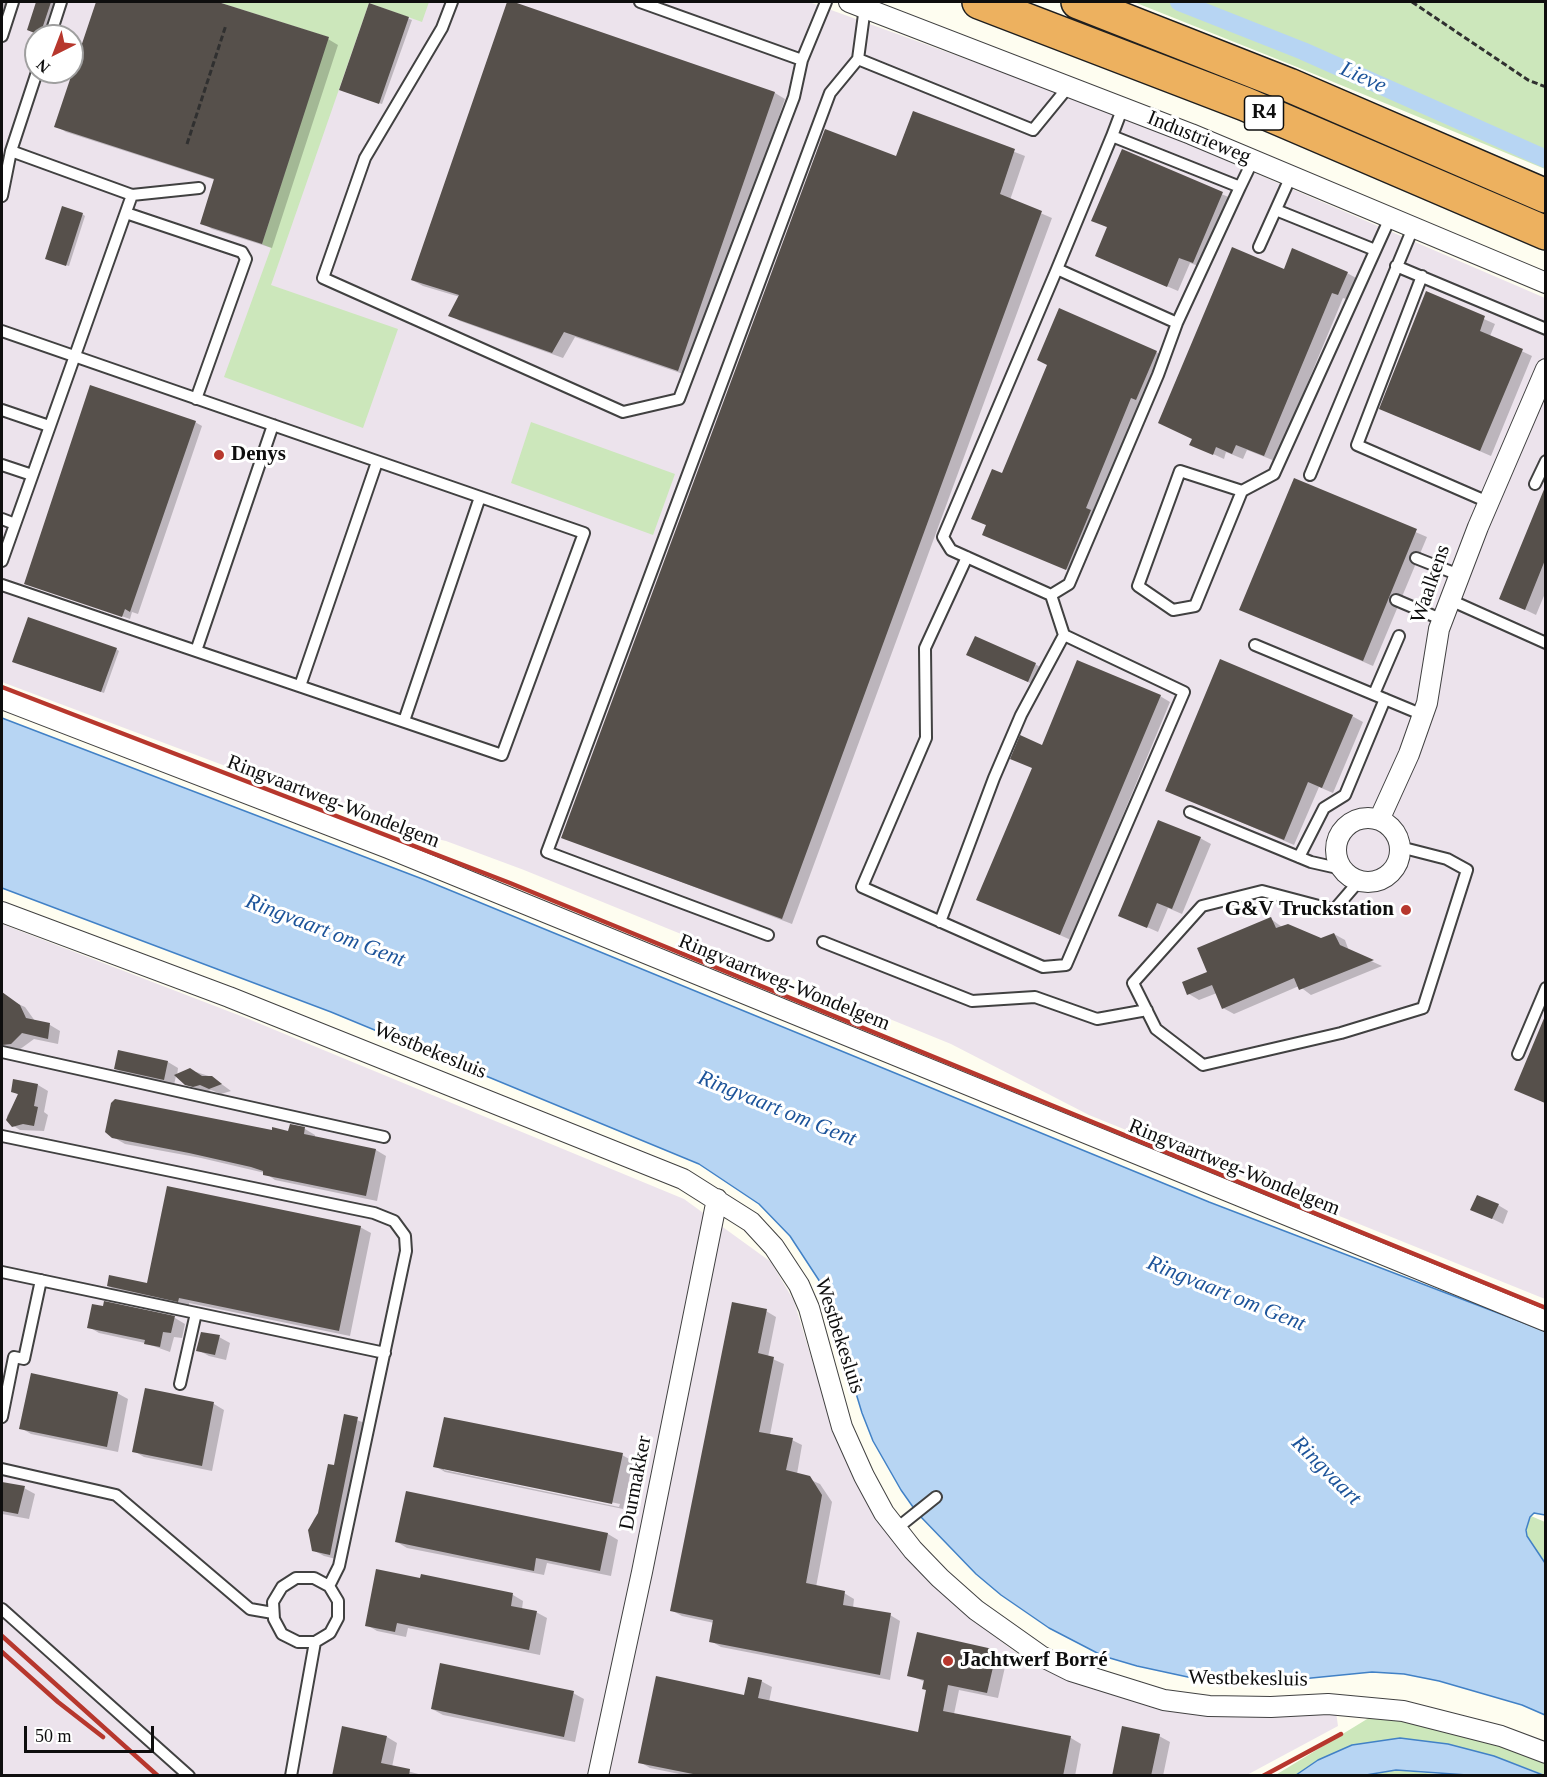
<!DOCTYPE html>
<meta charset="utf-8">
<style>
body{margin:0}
#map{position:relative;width:1547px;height:1777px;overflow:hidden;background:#fefdf0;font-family:"Times New Roman",serif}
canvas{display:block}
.frame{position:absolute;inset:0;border:3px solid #0e0e0e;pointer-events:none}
.north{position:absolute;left:24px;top:24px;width:60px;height:60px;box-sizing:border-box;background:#fff;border:2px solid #9f9f9f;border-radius:50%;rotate:222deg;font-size:16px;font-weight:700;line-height:24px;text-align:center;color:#0e0e0e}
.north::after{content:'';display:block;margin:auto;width:21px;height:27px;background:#b7372d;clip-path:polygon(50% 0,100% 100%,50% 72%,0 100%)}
.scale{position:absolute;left:24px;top:1726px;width:130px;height:27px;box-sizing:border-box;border:3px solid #0e0e0e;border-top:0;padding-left:8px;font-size:18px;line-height:21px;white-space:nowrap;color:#0e0e0e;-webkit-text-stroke:4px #fff;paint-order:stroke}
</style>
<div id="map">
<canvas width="1547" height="1777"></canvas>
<div class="frame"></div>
<div class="north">N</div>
<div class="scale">50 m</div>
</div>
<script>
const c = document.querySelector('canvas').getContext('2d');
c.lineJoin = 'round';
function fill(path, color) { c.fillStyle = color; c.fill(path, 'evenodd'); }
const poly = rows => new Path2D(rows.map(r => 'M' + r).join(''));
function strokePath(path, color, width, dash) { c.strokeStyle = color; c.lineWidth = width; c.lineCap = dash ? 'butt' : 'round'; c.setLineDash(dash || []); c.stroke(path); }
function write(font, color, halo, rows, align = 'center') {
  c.font = font + ' "Times New Roman",serif'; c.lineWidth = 6; c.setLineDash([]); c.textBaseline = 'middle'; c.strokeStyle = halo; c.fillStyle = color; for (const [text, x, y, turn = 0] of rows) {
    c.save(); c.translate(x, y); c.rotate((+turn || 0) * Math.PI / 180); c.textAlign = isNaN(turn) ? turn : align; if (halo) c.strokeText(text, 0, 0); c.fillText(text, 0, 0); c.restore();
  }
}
fill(poly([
 [2,2,809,2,1118,114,1545,298,1545,1299,1089,1115,951,1044,524,870,446,841,393,829,2,682],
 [36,36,72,36,72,72,36,72],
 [2,924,246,1018,684,1199,771,1262,794,1301,823,1396,852,1469,880,1524,921,1572,967,1616,1022,1657,1073,1681,1136,1702,1170,1709,1336,1712,1338,1726,1245,1776,2,1775]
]), '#ece3ec');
fill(poly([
 [218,2,429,2,422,22,369,3,271,285,398,329,363,428,224,377,271,248,262,244,328,37],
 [1134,2,1545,2,1545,169,1297,67],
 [531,422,675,474,653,535,511,483],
 [1531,1516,1545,1522,1545,1563,1527,1536,1527,1524],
 [1372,1716,1430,1723,1530,1755,1545,1762,1545,1775,1494,1756,1448,1744,1400,1738,1318,1760,1296,1775,1274,1776],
 [1396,1770,1435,1774,1467,1775,1366,1776]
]), '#cce7bb');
const water = poly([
 [2,718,425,880,1209,1202,1545,1331,1545,1515,1534,1513,1530,1517,1526,1530,1527,1536,1545,1563,1545,1715,1522,1705,1439,1681,1404,1674,1372,1672,1271,1682,1231,1683,1197,1679,1137,1666,1103,1656,1049,1628,1001,1595,976,1574,920,1516,939,1502,934,1493,913,1507,901,1490,873,1441,862,1413,824,1288,790,1236,759,1204,699,1164,331,1012,2,888,2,718],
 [1400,1738,1448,1744,1494,1756,1543,1775,1467,1775,1396,1770,1366,1775,1296,1775,1318,1760,1352,1745,1400,1738]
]);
fill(water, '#b7d5f3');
strokePath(water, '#4181c6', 1.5);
fill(poly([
 [2,2,9,2,2,25],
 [38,2,63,2,52,36,40,36,28,30],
 [97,2,213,2,328,39,338,45,272,248,212,229,202,223,215,180,66,132,56,126],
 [508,2,775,93,785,99,689,376,575,337,563,358,460,321,450,315,460,297,423,286,412,280],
 [370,5,412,20,382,104,343,91],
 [914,113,1025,156,1010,200,1052,218,792,924,563,837,897,158],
 [1123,151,1233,199,1204,268,1190,263,1178,291,1097,256,1108,228,1093,220],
 [82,214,85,216,69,266,49,260],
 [1285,270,1347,273,1358,279,1349,300,1343,298,1275,461,1247,450,1243,459,1226,452,1224,459,1191,444],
 [1426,293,1495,324,1490,336,1532,356,1491,456,1381,409],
 [1156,352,1167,358,1077,574,984,534,988,526,973,519,1003,475],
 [195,422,202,426,138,614,132,612,130,619,26,583],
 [1295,480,1427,537,1373,666,1241,609],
 [1546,490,1546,591,1536,615,1501,598],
 [116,649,119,651,104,693,17,663],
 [968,655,1035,664,1045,670,1039,687],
 [1160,696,1170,702,1071,940,978,899,1043,746],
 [1352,716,1363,722,1333,793,1319,787,1294,845,1167,790],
 [1200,838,1211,844,1182,914,1168,908,1158,932,1120,915],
 [1271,919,1282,927,1321,940,1334,934,1345,940,1349,951,1382,966,1311,995,1299,986,1234,1014,1223,1008,1217,993,1199,1000,1189,994,1209,973],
 [2,997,25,1007,35,1021,50,1025,60,1031,58,1044,34,1039,19,1050,2,1049],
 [1546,1020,1546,1103,1516,1089],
 [168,1062,178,1068,177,1076,196,1072,212,1077,231,1091,221,1094,211,1090,205,1092,185,1084,176,1076,174,1085,126,1075,116,1069],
 [38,1085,48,1091,44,1112,48,1115,44,1131,20,1130,9,1123,7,1116,19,1095,12,1091],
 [305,1129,315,1135,315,1138,376,1150,386,1156,377,1201,275,1180,265,1173,201,1158,125,1144,113,1137,290,1132],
 [1498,1205,1508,1211,1503,1224,1472,1209],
 [360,1227,371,1233,350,1336,189,1303,189,1307,119,1292,108,1286,148,1284],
 [766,1311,776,1317,768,1357,784,1364,770,1435,792,1440,802,1445,797,1474,820,1484,832,1502,816,1587,844,1593,854,1599,853,1608,890,1615,900,1621,890,1680,721,1647,711,1641,714,1623,682,1616,671,1610],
 [175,1318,185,1324,182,1338,174,1337,170,1352,145,1343,99,1333,89,1327],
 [219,1337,230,1343,226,1360,209,1356,198,1350],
 [147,1390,214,1404,224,1410,212,1471,144,1457,134,1451],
 [117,1393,128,1399,118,1452,31,1434,21,1428],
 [345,1416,368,1424,340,1560,324,1556,313,1550,309,1534,314,1519,319,1513,335,1467],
 [622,1455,633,1461,623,1509,445,1472,435,1466],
 [444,1467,620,1504,619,1507,444,1470],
 [2,1483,24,1488,35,1494,29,1519,2,1514],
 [608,1534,618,1540,611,1576,547,1563,544,1575,407,1548,397,1542],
 [422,1576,513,1595,523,1601,522,1609,536,1612,547,1618,540,1655,408,1628,406,1637,377,1631,367,1625],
 [996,1652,1007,1658,998,1698,959,1690,954,1714,1071,1738,1081,1744,1075,1776,689,1776,650,1768,640,1762,746,1697,761,1681,772,1687,769,1702,919,1734,928,1691,925,1682,909,1675],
 [573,1693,584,1699,575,1742,443,1715,432,1709],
 [1159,1736,1170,1742,1163,1776,1113,1776],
 [387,1737,397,1743,392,1767,426,1776,334,1776]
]), '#0003');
strokePath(poly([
 [1179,2,1303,51,1546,159]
]), '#b7d5f3', 18);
fill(poly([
 [36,2,51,2,40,35,27,30],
 [96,2,218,2,329,37,262,244,200,224,214,179,54,127],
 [507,2,514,2,775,92,678,371,564,332,552,353,448,316,459,295,411,280],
 [369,3,409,17,379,104,339,90],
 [913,111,1015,149,1000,194,1042,211,782,919,561,838,825,129,896,156],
 [1122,149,1223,192,1193,263,1179,258,1167,287,1095,256,1107,227,1091,221],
 [62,206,83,213,66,266,45,259],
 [1232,247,1284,269,1292,248,1348,272,1338,295,1332,293,1264,456,1236,445,1232,454,1216,447,1213,455,1189,445,1192,439,1158,423],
 [1426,291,1485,316,1480,331,1523,349,1480,451,1379,409],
 [1059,308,1157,351,1136,400,1131,398,1086,508,1091,510,1066,570,982,535,986,525,971,519,992,469,1002,473,1047,365,1037,360],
 [90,385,196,421,130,612,125,609,122,617,24,584],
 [1294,478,1417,529,1363,661,1239,610],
 [1545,487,1545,560,1525,610,1499,599],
 [28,617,117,648,101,692,12,662],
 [975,636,1036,663,1028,682,966,655],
 [1220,659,1353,715,1322,788,1308,782,1284,840,1165,791],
 [1077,660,1161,695,1060,935,976,900,1032,768,1010,759,1020,735,1042,745],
 [1158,820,1201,837,1172,909,1157,903,1147,928,1118,916],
 [1271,917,1276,928,1288,924,1321,938,1334,933,1340,945,1374,960,1299,990,1294,978,1222,1009,1212,985,1187,995,1182,982,1207,972,1197,948],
 [2,992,20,1005,26,1018,50,1023,48,1039,22,1033,11,1044,2,1045],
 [1545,1016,1545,1103,1514,1090],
 [118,1050,168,1061,164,1080,114,1069],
 [190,1068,202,1076,212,1076,222,1084,209,1089,200,1085,193,1087,185,1085,174,1075],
 [13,1079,38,1084,34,1106,38,1107,34,1126,23,1124,12,1127,6,1120,18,1094,11,1092],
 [115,1099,272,1130,272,1127,288,1131,290,1124,305,1127,304,1134,376,1149,366,1196,263,1175,263,1171,251,1167,189,1153,112,1138,105,1132,111,1103],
 [167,1186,361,1226,339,1331,179,1298,178,1302,107,1286,109,1275,147,1283],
 [1477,1195,1499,1204,1492,1219,1470,1210],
 [104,1301,175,1316,171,1333,163,1332,160,1347,144,1344,145,1340,87,1328,92,1304,103,1306],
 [732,1302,767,1309,758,1353,774,1357,759,1432,793,1438,786,1470,810,1476,822,1495,806,1583,845,1591,843,1605,891,1613,880,1675,709,1642,713,1620,670,1611],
 [201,1332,220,1335,215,1355,196,1351],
 [31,1373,118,1392,107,1447,19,1429],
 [145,1388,214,1402,202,1466,132,1452],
 [344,1414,358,1417,330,1555,312,1551,308,1530,318,1513,328,1464,334,1465],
 [444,1417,623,1453,612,1504,433,1467],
 [2,1482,25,1486,18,1514,2,1511],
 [406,1491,608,1533,600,1571,536,1558,534,1571,395,1542],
 [376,1569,420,1578,421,1574,513,1593,511,1606,537,1611,529,1650,397,1623,395,1632,365,1626],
 [917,1632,997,1650,987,1693,948,1685,943,1711,1071,1736,1063,1776,703,1776,638,1763,656,1676,744,1695,748,1677,762,1680,758,1698,918,1732,926,1690,922,1689,924,1680,907,1676],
 [440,1663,574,1691,564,1737,431,1709],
 [342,1726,387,1736,381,1763,410,1769,409,1776,332,1776],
 [1122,1726,1160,1734,1151,1776,1112,1776]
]), '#56504b');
const lane = poly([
 [452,2,442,28,365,158,323,278,623,412,679,399,794,97,802,60],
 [640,2,802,60,826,2],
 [865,7,858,59,1033,130,1069,86],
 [2,36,13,2],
 [50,36,61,2],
 [1123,107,1112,136,1240,187,1253,160],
 [1112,136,1057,269,1177,323,1240,187],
 [132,195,199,188],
 [2,196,11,151,37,72],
 [1276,210,1375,250],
 [126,213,242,252,246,259,196,399],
 [1259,247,1291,176],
 [1396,266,1546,329],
 [1057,269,943,537,951,550,1051,595,1069,584,1158,375,1177,323],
 [1422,276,1357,445,1488,502],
 [2,331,584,533,502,755,2,585],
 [2,410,49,426],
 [2,465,32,475],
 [1310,475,1413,228],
 [1535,484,1546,461],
 [1242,491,1195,606,1173,610,1138,586,1180,471,1242,491,1274,474,1390,218],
 [2,519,15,524],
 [967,557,925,648,926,738,862,887,1043,967,1066,965,1184,692,1064,635,1051,595],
 [1416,558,1459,575],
 [2,561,132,195,11,151],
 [1396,600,1443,620],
 [1450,600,1546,643],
 [1255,645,1423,715],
 [196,651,273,425],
 [300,686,377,462],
 [1374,694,1399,636],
 [404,721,480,497],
 [1190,812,1311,862,1342,869],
 [1299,857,1324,808,1345,795,1385,699],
 [1359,881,1334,910,1262,891,1202,906,1133,983,1156,1029,1203,1065,1341,1033,1423,1008,1467,870,1447,859,1400,847],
 [940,922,994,778,1021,715,1064,635],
 [768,935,547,852,830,93,858,59],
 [823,942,972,1001,1035,997,1097,1019,1147,1010],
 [2,1052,384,1137],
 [1518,1054,1546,988],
 [2,1136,374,1213,394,1221,405,1236,406,1251,339,1566,329,1586],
 [2,1272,385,1353],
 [180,1384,196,1313],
 [2,1417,14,1357,24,1359,41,1280],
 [2,1469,116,1495,250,1609,273,1613],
 [896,1529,936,1497],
 [2,1609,189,1776],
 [291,1776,315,1642,330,1633,338,1618,338,1601,329,1586,314,1578,296,1578,282,1587,273,1602,274,1619,282,1634,298,1642,315,1642]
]);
const street = poly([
 [849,2,1191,134,1546,283],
 [2,699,388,848,1546,1321],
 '1336 850a32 32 0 1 1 64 0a32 32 0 1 1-64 0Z',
 [1379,820,1409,754,1427,703,1439,629,1478,527,1546,369],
 [2,912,229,997,683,1179,751,1222,774,1247,799,1285,809,1308,842,1427,864,1476,884,1513,913,1550,940,1578,976,1610,1041,1656,1071,1671,1164,1700,1209,1706,1271,1707,1328,1704,1403,1711,1501,1736,1546,1753],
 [598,1776,642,1572,717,1199]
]);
const highway = poly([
 [979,2,1245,104,1546,233],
 [1078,2,1289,85,1546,196]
]);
strokePath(lane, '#414141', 14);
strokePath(street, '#414141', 22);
strokePath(highway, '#1f1f1f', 36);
strokePath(poly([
 [1412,2,1528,80,1546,87],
 [187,144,226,25]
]), '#303030', 3, [6, 3]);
strokePath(lane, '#fff', 10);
strokePath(street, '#fff', 20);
strokePath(highway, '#edb15f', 33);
strokePath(poly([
 [2,687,510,883,1546,1308],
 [2,1636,158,1776],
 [2,1652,58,1702,103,1737],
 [1263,1776,1341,1734]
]), '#b7372d', 4.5);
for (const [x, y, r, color] of [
 [219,455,6,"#b7372d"],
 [1406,910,6,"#b7372d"],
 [948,1661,6,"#b7372d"]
]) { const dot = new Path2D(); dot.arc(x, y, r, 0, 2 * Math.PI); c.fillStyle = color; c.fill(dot); strokePath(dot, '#fff', 2); }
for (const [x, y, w] of [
 [1264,113,39]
]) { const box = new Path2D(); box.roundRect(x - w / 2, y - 17, w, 34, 4.5); c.fillStyle = '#fff'; c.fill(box); strokePath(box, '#0e0e0e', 1.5); }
write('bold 20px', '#0e0e0e', null, [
 ["R4",1264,113]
]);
write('21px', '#0e0e0e', '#fff', [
 ["Industrieweg",1199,138,22],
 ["Waalkens",1431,584,-71],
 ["Ringvaartweg-Wondelgem",333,802,21],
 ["Ringvaartweg-Wondelgem",784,983,22],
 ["Westbekesluis",430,1051,22],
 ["Ringvaartweg-Wondelgem",1234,1168,22],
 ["Westbekesluis",839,1336,72],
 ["Durmakker",636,1483,-79],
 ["Westbekesluis",1248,1679,1]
]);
write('bold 21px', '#0e0e0e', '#fff', [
 ["Denys",231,455],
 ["G&V Truckstation",1394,910,"right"],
 ["Jachtwerf Borré",960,1661]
], 'left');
write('italic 22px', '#1d549a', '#fff', [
 ["Lieve",1363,78,24],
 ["Ringvaart om Gent",325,931,21],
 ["Ringvaart om Gent",777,1109,22],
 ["Ringvaart om Gent",1226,1294,22],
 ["Ringvaart",1326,1471,45]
]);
</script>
